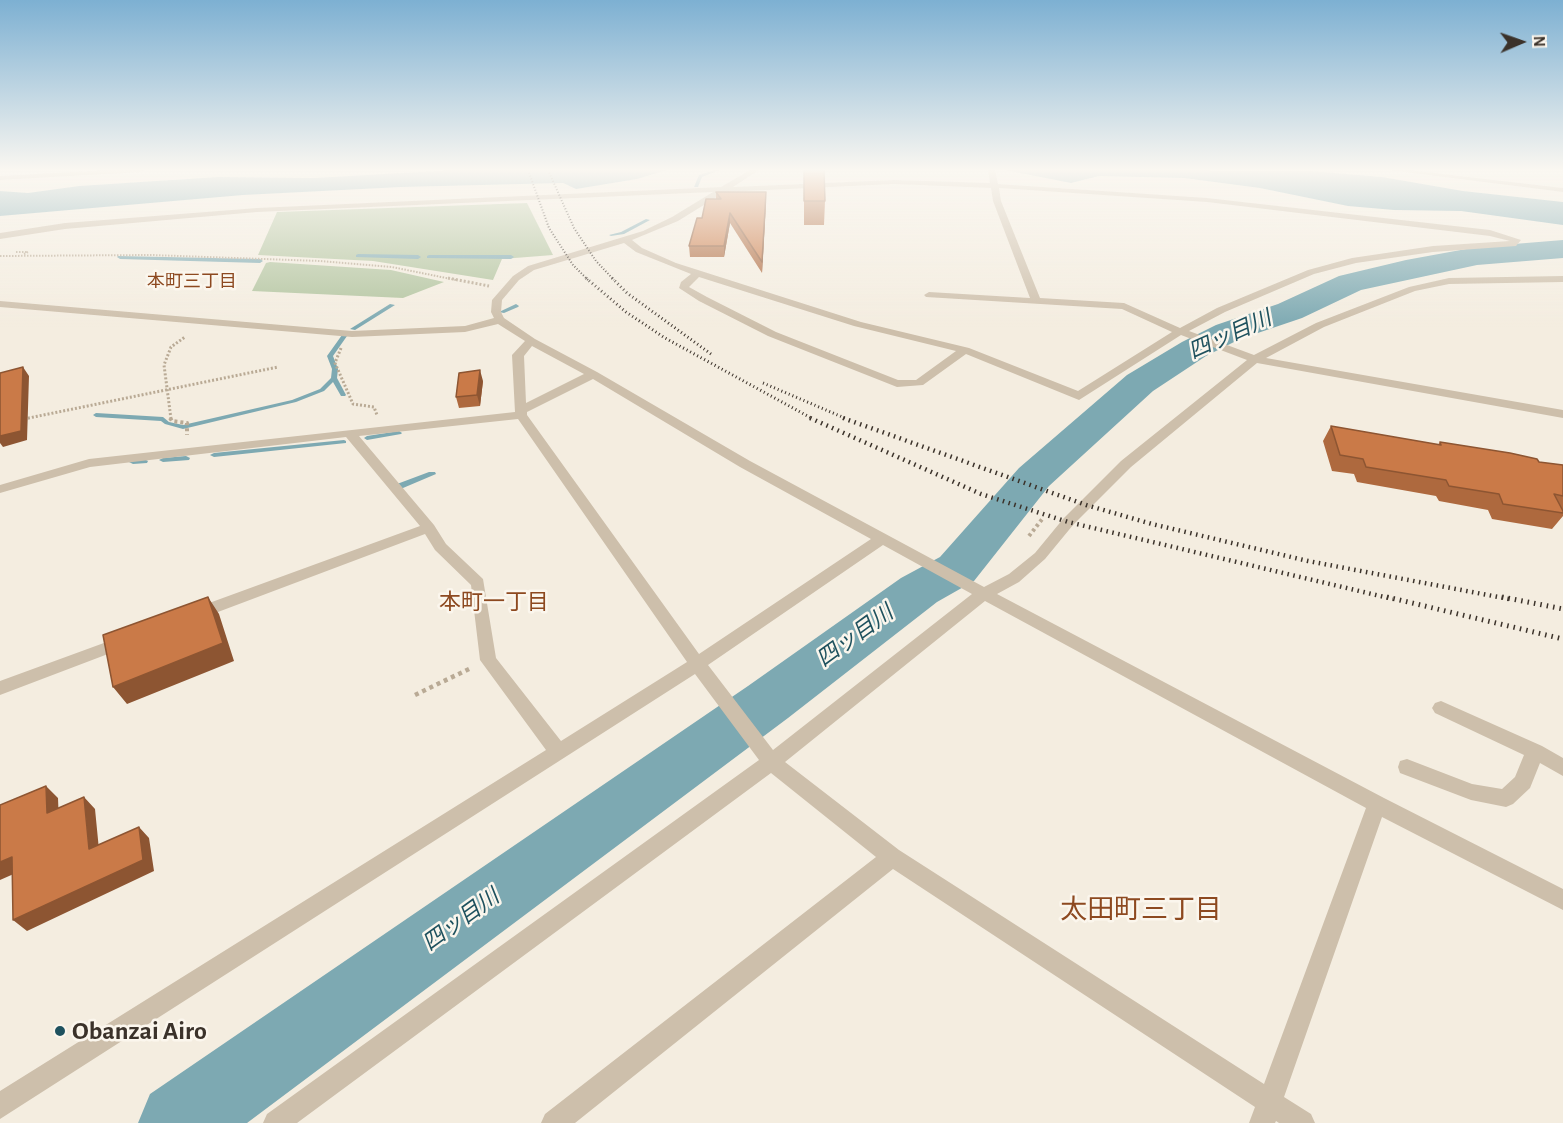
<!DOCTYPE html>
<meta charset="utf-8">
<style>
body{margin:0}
#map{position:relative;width:1563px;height:1123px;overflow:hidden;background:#f4ede0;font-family:"Alegreya Sans",sans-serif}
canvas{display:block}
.north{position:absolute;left:1491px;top:12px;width:60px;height:60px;-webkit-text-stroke:4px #fbf6ed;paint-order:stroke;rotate:88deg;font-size:16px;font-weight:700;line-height:24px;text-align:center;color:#3b322a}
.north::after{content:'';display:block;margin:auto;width:21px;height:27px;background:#3b322a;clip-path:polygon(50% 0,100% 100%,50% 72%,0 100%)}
</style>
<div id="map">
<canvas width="1563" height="1123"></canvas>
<div class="north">N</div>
</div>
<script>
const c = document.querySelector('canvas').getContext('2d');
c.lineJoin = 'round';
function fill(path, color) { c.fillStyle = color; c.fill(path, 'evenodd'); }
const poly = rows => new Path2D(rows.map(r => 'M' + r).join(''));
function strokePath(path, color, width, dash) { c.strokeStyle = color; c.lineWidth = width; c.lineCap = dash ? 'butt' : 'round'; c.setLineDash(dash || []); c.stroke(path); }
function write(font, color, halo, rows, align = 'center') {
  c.font = font + ' "Alegreya Sans","Noto Sans JP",sans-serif'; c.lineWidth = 5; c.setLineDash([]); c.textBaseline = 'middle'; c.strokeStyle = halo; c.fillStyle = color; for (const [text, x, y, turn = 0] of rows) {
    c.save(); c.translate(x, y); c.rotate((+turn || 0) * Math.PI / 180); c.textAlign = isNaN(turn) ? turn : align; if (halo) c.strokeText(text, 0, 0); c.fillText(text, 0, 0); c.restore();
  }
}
fill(poly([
 [527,203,553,255,502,259,493,280,373,261,258,255,277,212],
 [270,262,391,270,444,282,403,298,252,291,266,263]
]), '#b2c49f');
fill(poly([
 [455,170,667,170,637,179,576,189,563,183,401,187,243,195,0,216,0,191,28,193,79,186,218,177,314,178],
 [1005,170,1310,171,1382,177,1463,191,1563,202,1563,225,1461,211,1394,210,1348,206,1260,188,1184,178,1099,176,1071,183]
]), '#7da9b2');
fill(poly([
 [715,170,720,170,702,177,698,187,694,187,699,175,715,170],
 [646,219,650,220,624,234,611,236,609,235,621,232,646,219],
 [358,254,418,255,421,257,418,259,356,257,356,255,358,254],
 [429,255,511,255,514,257,511,259,427,258,427,256,429,255],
 [118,256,260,259,263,261,260,263,120,259,117,257,118,256],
 [390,304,395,305,355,330,350,329,390,304],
 [516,304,519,306,518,307,504,313,499,312,516,304],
 [342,335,347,336,333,356,338,369,337,378,346,395,345,396,341,396,333,382,324,391,296,402,183,429,165,424,161,421,96,417,93,415,96,413,163,417,169,422,183,425,292,400,320,389,331,378,332,369,327,356,342,335],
 [399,431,402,433,401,434,367,440,364,438,367,436,399,431],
 [344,440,346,441,346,443,214,457,210,455,214,453,344,440],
 [186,456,190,458,189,460,163,462,159,460,163,458,186,456],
 [144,459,148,461,147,463,133,464,129,462,133,460,144,459],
 [429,472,435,472,436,474,403,488,400,488,396,486,397,484,429,472]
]), '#7da9b2');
fill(poly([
 [1563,240,1563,258,1477,265,1361,290,1302,318,1240,339,1206,356,1153,391,1049,486,974,581,937,602,788,718,247,1123,138,1123,150,1094,748,686,901,578,940,557,1019,468,1127,375,1182,342,1216,325,1278,304,1339,276,1406,260,1477,247,1563,240]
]), '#7da9b2');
strokePath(poly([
 [16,252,28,252,24,254],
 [0,256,151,255,320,261,392,267,456,280]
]), '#b9aa95', 2, [1.5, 1.5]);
strokePath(poly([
 [448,278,489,286],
 [341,348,335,363,353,404,374,407,377,415],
 [24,419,278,367],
 [171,419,164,365,171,347,185,337]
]), '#b9aa95', 3, [2, 2]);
strokePath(poly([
 [170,418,172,421,187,423,187,435],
 [24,419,29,418],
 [1029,536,1043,518]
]), '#b9aa95', 4, [3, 3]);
strokePath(poly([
 [415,695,471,668]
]), '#b9aa95', 4.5, [4, 4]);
fill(poly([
 [109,170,145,170,141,172,0,180,0,176,109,170],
 [750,170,759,170,733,187,894,180,990,183,988,170,995,170,998,184,1207,198,1490,230,1521,240,1516,246,1433,252,1356,263,1314,274,1225,312,1189,331,1254,355,1316,323,1409,287,1449,278,1563,276,1563,282,1449,284,1415,291,1324,327,1266,358,1563,410,1563,418,1257,363,1131,467,1073,525,1045,559,1019,582,997,594,1384,798,1563,889,1563,910,1382,817,1284,1097,1311,1114,1315,1123,1279,1123,1276,1121,1275,1123,1249,1123,1255,1107,893,869,575,1123,541,1123,545,1114,876,857,771,773,297,1123,263,1123,267,1114,759,760,695,674,0,1119,0,1091,546,750,480,660,471,585,435,550,425,534,202,618,190,618,188,614,190,610,420,526,346,437,90,467,0,493,0,485,89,459,515,412,512,355,525,341,498,324,465,332,352,337,0,307,0,301,352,331,465,326,494,318,491,312,492,300,513,276,528,266,643,231,672,217,713,192,257,212,65,229,0,239,0,233,65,223,257,208,721,187,750,170],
 [894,184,991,188,993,201,1030,298,929,292,924,295,926,297,1122,309,1172,332,1078,391,969,348,861,322,676,263,642,248,632,240,678,221,725,192,894,184],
 [999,188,1207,202,1490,236,1510,241,1433,246,1352,258,1308,270,1217,308,1180,328,1124,303,1040,298,1001,201,999,188],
 [624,243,636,252,691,274,681,282,679,288,699,301,768,336,897,387,923,385,966,354,1079,400,1181,335,1247,360,1121,461,1063,519,1035,553,1009,574,984,587,750,461,597,372,535,339,504,318,501,312,502,300,519,280,534,270,624,243],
 [699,277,854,326,956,351,916,380,898,380,776,332,707,297,689,287,699,277],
 [532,346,584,374,526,403,524,356,532,346],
 [593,379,740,467,871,539,699,654,527,415,527,412,593,379],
 [518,419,687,662,561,741,496,658,483,579,446,544,434,525,359,436,518,419],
 [883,545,972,594,773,750,708,665,883,545],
 [985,601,1366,808,1264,1084,899,850,785,762,985,601],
 [1389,170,1408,170,1563,188,1563,192,1389,170],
 [123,636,129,638,131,642,129,646,0,695,0,681,123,636],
 [1441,701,1542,746,1563,758,1563,776,1540,763,1530,788,1513,804,1506,807,1471,800,1400,773,1398,767,1400,761,1407,759,1472,784,1502,789,1515,777,1524,755,1435,713,1432,708,1435,703,1441,701]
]), '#cdbfab');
strokePath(poly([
 [528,170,549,228,573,265,588,280],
 [548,170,574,228,596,261,614,280]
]), '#3b322a', 2, [1, 2]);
strokePath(poly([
 [586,278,626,312,665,338,813,419],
 [612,278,627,293,711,354],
 [763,383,847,419]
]), '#3b322a', 3, [1, 3]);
strokePath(poly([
 [810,418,981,494,1068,522,1393,599],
 [843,418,1086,505,1152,524,1308,561,1509,599]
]), '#3b322a', 4.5, [1.5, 4.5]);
strokePath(poly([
 [1387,597,1563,639],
 [1502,597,1563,609]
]), '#3b322a', 5, [1.5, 5]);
fill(poly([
 [804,170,825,201,824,225,804,225],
 [716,192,766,202,762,273,730,223,724,257,690,257,689,246,702,218,716,199],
 [483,381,480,406,459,408,456,397],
 [1331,426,1438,445,1440,442,1539,462,1563,465,1563,516,1552,529,1492,519,1488,510,1439,501,1436,496,1357,482,1354,474,1332,471,1323,441]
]), '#ae693e');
fill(poly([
 [766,192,766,202,762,273,762,262],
 [730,213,730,223,724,257,724,246],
 [23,367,29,376,27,440,3,447,0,443,0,436],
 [480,370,483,381,480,406,477,395],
 [208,597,219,614,234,661,127,704,113,687],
 [46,786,58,798,59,824,47,813],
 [84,797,95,809,100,860,89,849],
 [139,827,149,838,154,871,27,931,13,920],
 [12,857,25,869,0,880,0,862]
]), '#8d5532');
const building = poly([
 [804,170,824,170,825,201,804,201,804,170],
 [716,192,766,192,762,262,730,213,724,246,689,246,697,218,702,218,706,199,721,199,716,192],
 [23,367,21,431,0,436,0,373,23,367],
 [480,370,477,395,456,397,459,373,480,370],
 [1331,426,1441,445,1440,442,1510,453,1537,459,1539,462,1563,465,1563,496,1554,494,1563,511,1563,513,1503,504,1499,494,1449,486,1446,480,1366,467,1363,459,1340,455,1331,426],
 [208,597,223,643,113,687,103,635,208,597],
 [46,786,47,813,84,797,89,849,139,827,143,860,13,920,12,857,0,862,0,805,46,786]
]);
fill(building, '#ca7a48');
strokePath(building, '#8d5532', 1.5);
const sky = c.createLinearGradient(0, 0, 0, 327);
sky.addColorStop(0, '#7db0d2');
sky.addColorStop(0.52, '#faf7f1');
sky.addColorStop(1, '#faf7f100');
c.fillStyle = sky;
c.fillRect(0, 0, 1563, 327);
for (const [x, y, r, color] of [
 [60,1031,6,"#1e515e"]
]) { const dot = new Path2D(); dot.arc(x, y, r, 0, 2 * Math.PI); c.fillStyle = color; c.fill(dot); strokePath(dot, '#fbf6ed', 2); }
write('18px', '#8d4920', '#fbf6ed', [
 ["本町三丁目",192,282]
]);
write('italic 22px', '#1e515e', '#fbf6ed', [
 ["四ッ目川",1230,335,-24],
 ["四ッ目川",855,636,-36],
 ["四ッ目川",461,920,-36]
]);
write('22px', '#8d4920', '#fbf6ed', [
 ["本町一丁目",494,602]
]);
write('bold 26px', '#3b322a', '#fbf6ed', [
 ["Obanzai Airo",72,1031]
], 'left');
write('27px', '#8d4920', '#fbf6ed', [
 ["太田町三丁目",1141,910]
]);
</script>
